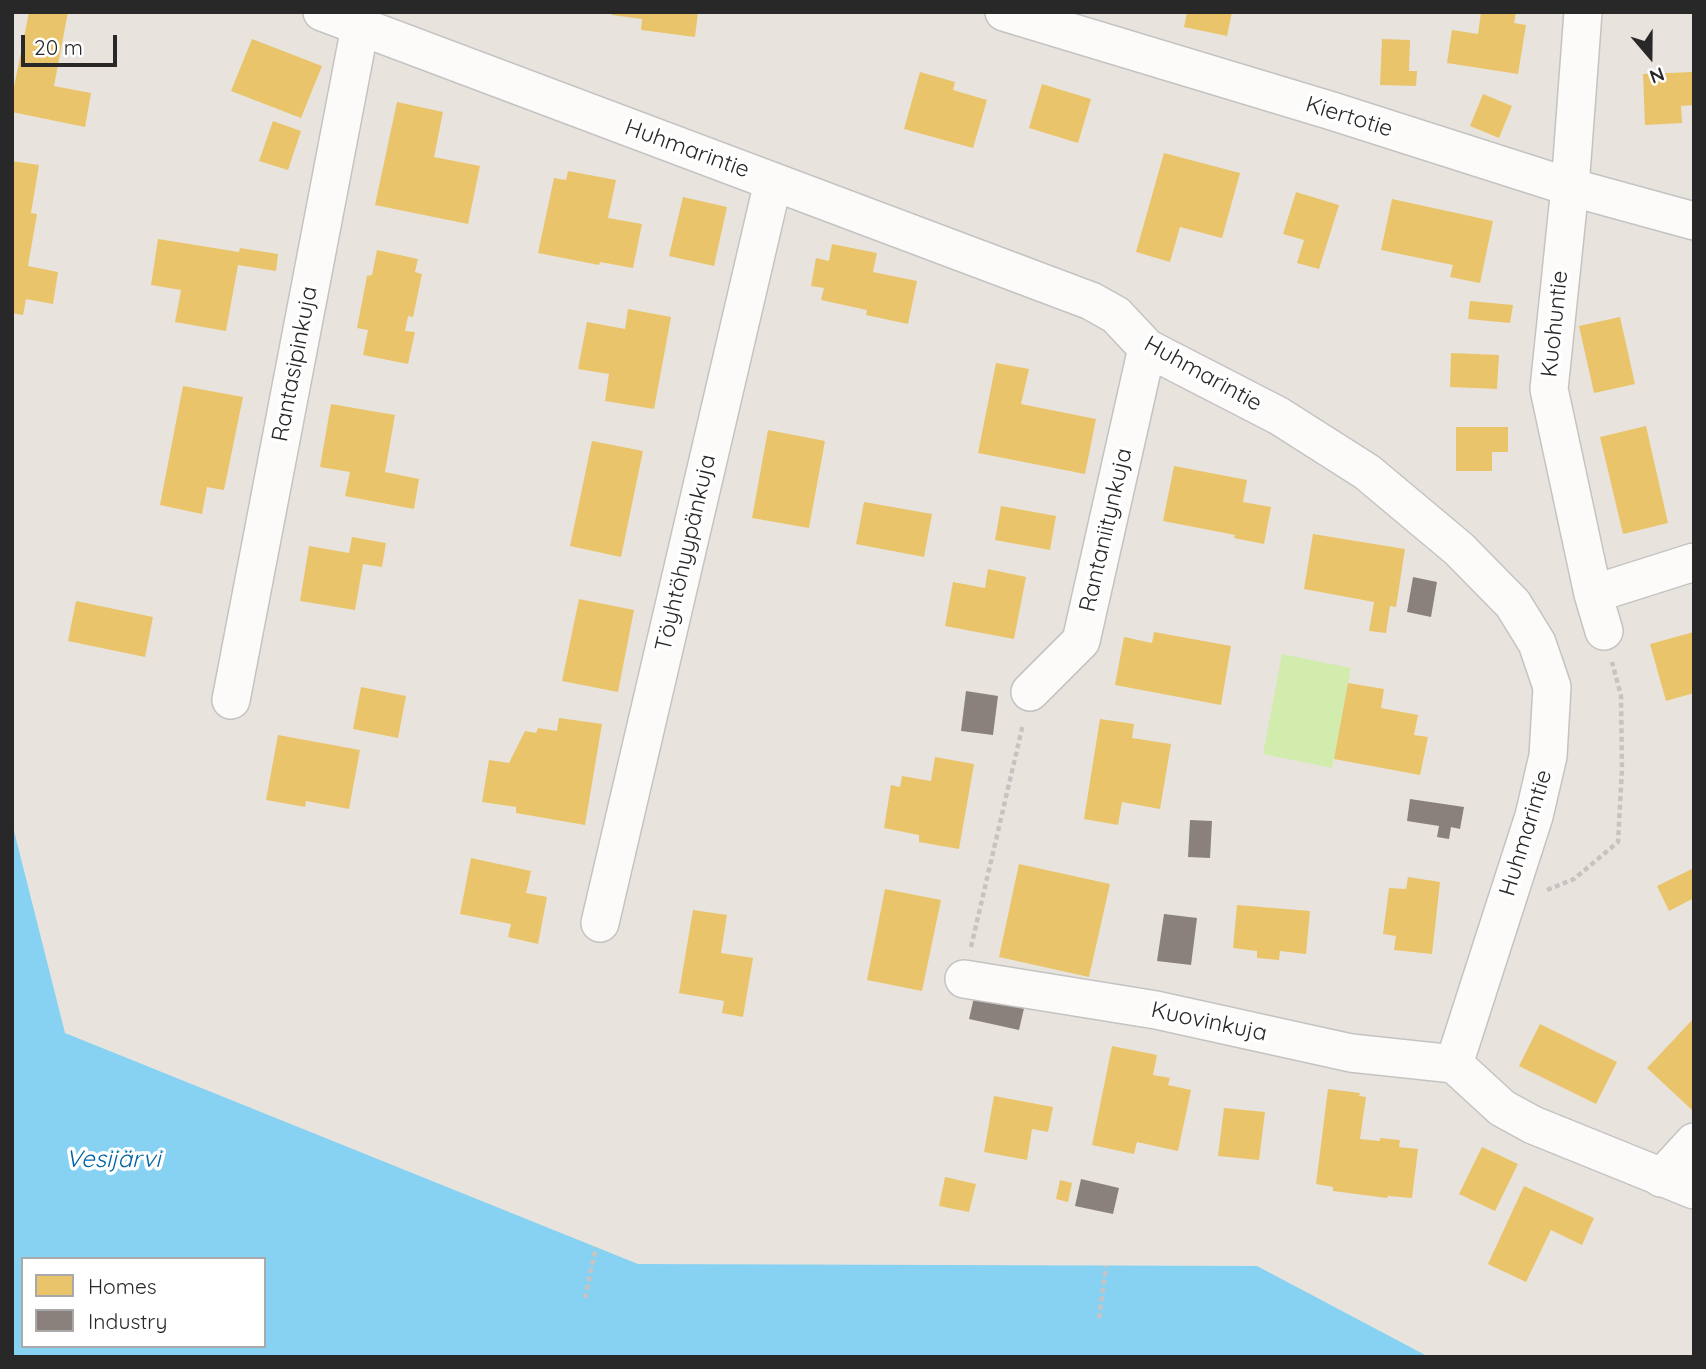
<!DOCTYPE html>
<meta charset="utf-8">
<style>
body{margin:0}
#map{position:relative;width:1706px;height:1369px;overflow:hidden;background:#e8e4dd;font-family:Quicksand,sans-serif}
canvas{display:block}
.frame{position:absolute;inset:0;border:14px solid #282828;pointer-events:none}
.legend{position:absolute;left:21px;top:1257px;width:245px;height:91px;box-sizing:border-box;background:#fff;border:2px solid #a9a9a9;margin:0;padding:9px 12px;list-style:none;font-size:21px;color:#282828}
.legend li{display:flex;align-items:center;gap:14px;height:35px}
.legend b{width:35px;border:2px solid #a9a9a9}
.north{position:absolute;left:1615px;top:21px;width:70px;height:70px;-webkit-text-stroke:5px #fff;paint-order:stroke;rotate:160deg;font-size:19px;font-weight:700;line-height:28px;text-align:center;color:#282828}
.north::after{content:'';display:block;margin:auto;width:24px;height:32px;background:#282828;clip-path:polygon(50% 0,100% 100%,50% 72%,0 100%)}
.scale{position:absolute;left:21px;top:35px;width:96px;height:32px;box-sizing:border-box;border:4px solid #282828;border-top:0;padding-left:9px;font-size:21px;line-height:24px;white-space:nowrap;color:#282828;-webkit-text-stroke:5px #fff;paint-order:stroke}
</style>
<div id="map">
<canvas width="1706" height="1369"></canvas>
<div class="frame"></div>
<ul class="legend">
<li><b style="height:19px;background:#e9c46a"></b>Homes</li>
<li><b style="height:19px;background:#8a817c"></b>Industry</li>
</ul>
<div class="north">N</div>
<div class="scale">20 m</div>
</div>
<script>
const c = document.querySelector('canvas').getContext('2d');
c.lineJoin = 'round';
function fill(path, color) { c.fillStyle = color; c.fill(path, 'evenodd'); }
const poly = rows => new Path2D(rows.map(r => 'M' + r).join(''));
function strokePath(path, color, width, dash) { c.strokeStyle = color; c.lineWidth = width; c.lineCap = dash ? 'butt' : 'round'; c.setLineDash(dash || []); c.stroke(path); }
function write(font, color, halo, rows, align = 'center') {
  c.font = font + ' Quicksand,sans-serif'; c.lineWidth = 7; c.setLineDash([]); c.textBaseline = 'middle'; c.strokeStyle = halo; c.fillStyle = color; for (const [text, x, y, turn = 0] of rows) {
    c.save(); c.translate(x, y); c.rotate((+turn || 0) * Math.PI / 180); c.textAlign = isNaN(turn) ? turn : align; if (halo) c.strokeText(text, 0, 0); c.fillText(text, 0, 0); c.restore();
  }
}
fill(poly([
 [1282,654,1351,668,1332,768,1263,754]
]), '#d2ecae');
fill(poly([
 [12,823,65,1033,638,1264,1257,1266,1429,1357,12,1357],
 [23,1259,264,1259,264,1346,23,1346]
]), '#87d2f2');
fill(poly([
 [29,12,68,12,54,86,91,93,85,127,12,112,12,97],
 [612,12,698,12,695,37,641,30,642,19,612,15],
 [1187,12,1232,12,1227,36,1184,27],
 [1481,12,1516,12,1514,23,1526,25,1518,74,1447,63,1452,30,1478,34],
 [252,39,322,66,301,118,231,91],
 [1382,39,1410,40,1409,71,1417,71,1416,86,1380,85],
 [920,72,955,82,953,90,987,100,973,148,904,129],
 [1694,72,1694,105,1681,106,1682,123,1645,125,1643,74],
 [1042,84,1091,99,1078,143,1029,128],
 [1483,94,1512,106,1499,138,1470,126],
 [397,102,443,112,434,157,480,166,468,224,375,205],
 [273,121,301,131,288,170,259,161],
 [1164,153,1240,173,1222,238,1180,227,1170,262,1136,252],
 [12,161,39,165,31,213,37,214,28,266,58,272,53,304,26,299,23,315,12,313],
 [568,171,616,180,608,218,642,224,633,268,600,262,599,265,538,253,554,178,566,180],
 [1296,192,1339,205,1319,269,1297,263,1304,240,1283,234],
 [683,197,727,207,714,266,669,256],
 [1392,199,1493,221,1480,283,1450,277,1453,265,1381,250],
 [158,239,239,252,240,248,278,254,276,271,238,265,226,331,175,322,181,290,151,285],
 [832,244,877,253,873,272,917,281,908,324,866,315,867,310,821,300,824,288,811,286,816,258,829,261],
 [377,250,418,259,415,272,422,274,413,317,408,316,405,331,415,332,408,364,363,355,368,330,357,328,367,276,372,275],
 [1470,301,1513,305,1510,323,1468,319],
 [628,309,671,317,654,409,605,401,609,374,578,369,587,322,625,329],
 [1620,317,1635,384,1594,393,1579,326],
 [1451,353,1499,355,1497,389,1450,387],
 [996,363,1029,369,1021,404,1096,419,1085,474,978,453],
 [183,386,243,397,224,490,207,487,202,514,160,505],
 [331,404,395,415,385,472,419,479,414,509,345,496,350,472,320,467],
 [1646,426,1668,523,1623,534,1600,437],
 [1456,427,1508,427,1508,452,1492,452,1492,471,1456,471],
 [768,430,825,441,809,528,752,518],
 [592,441,643,451,621,557,570,546],
 [1174,466,1247,480,1243,502,1271,507,1264,544,1234,538,1235,535,1163,521],
 [864,502,932,514,924,557,856,544],
 [1001,506,1056,516,1050,550,995,540],
 [1313,534,1405,549,1396,607,1390,606,1386,633,1369,631,1374,602,1304,589],
 [352,537,386,543,382,567,363,564,355,610,300,601,309,546,349,553],
 [988,569,1026,577,1014,639,945,626,953,582,985,588],
 [579,599,634,610,618,692,562,681],
 [76,601,153,617,145,657,68,641],
 [1154,632,1231,646,1221,705,1115,685,1124,637,1152,643],
 [1694,632,1694,693,1666,701,1650,644],
 [1348,683,1384,689,1381,708,1418,715,1414,735,1428,737,1420,775,1334,759],
 [361,687,406,696,398,738,353,729],
 [559,718,602,724,585,825,516,813,516,807,482,802,489,760,509,763,525,731,536,733,538,728,557,731],
 [1100,719,1134,724,1132,738,1171,744,1160,809,1122,802,1118,825,1084,819],
 [278,735,360,750,349,809,306,801,305,807,266,800],
 [935,757,974,764,959,849,919,842,919,835,884,828,891,785,900,787,902,776,931,781],
 [471,858,531,871,526,893,547,897,538,944,508,937,511,924,460,914],
 [1019,864,1110,884,1089,977,999,957],
 [1694,868,1694,898,1669,911,1657,886],
 [1408,877,1440,882,1432,954,1394,950,1396,936,1383,934,1389,888,1406,889],
 [885,889,941,900,922,991,867,980],
 [1237,905,1310,911,1306,954,1280,951,1279,960,1257,958,1257,951,1233,948],
 [693,910,727,915,721,953,753,958,743,1017,722,1013,724,1001,679,993],
 [1694,1018,1694,1108,1692,1110,1647,1068],
 [1540,1024,1617,1062,1596,1104,1519,1066],
 [1112,1046,1157,1055,1153,1075,1170,1078,1168,1085,1191,1090,1178,1151,1137,1142,1134,1154,1092,1145],
 [1328,1089,1360,1093,1359,1096,1366,1097,1360,1139,1380,1141,1380,1138,1400,1140,1399,1147,1418,1149,1412,1198,1388,1196,1387,1198,1333,1191,1333,1187,1316,1184],
 [994,1096,1053,1107,1048,1132,1032,1129,1027,1160,984,1152],
 [1224,1108,1265,1112,1259,1160,1218,1156],
 [1482,1147,1518,1164,1495,1211,1459,1194],
 [945,1177,976,1184,969,1212,939,1206],
 [1060,1180,1072,1183,1068,1202,1056,1199],
 [1524,1186,1594,1218,1582,1245,1551,1230,1526,1282,1488,1264]
]), '#e9c46a');
fill(poly([
 [1413,577,1437,582,1431,617,1407,612],
 [966,691,998,696,993,735,961,731],
 [1410,799,1464,807,1460,829,1451,827,1449,839,1437,837,1439,826,1407,821],
 [1190,820,1212,821,1210,858,1188,857],
 [1164,914,1197,918,1191,965,1157,961],
 [975,993,1025,1004,1019,1030,969,1019],
 [1081,1179,1119,1188,1113,1214,1075,1206]
]), '#8a817c');
const minor = poly([
 [322,12,1091,301,1116,315,1147,348,1279,416,1367,472,1459,549,1513,604,1537,643,1552,687,1548,756,1534,816,1454,1064],
 [1004,12,1332,111,1570,187,1694,221],
 [1583,12,1570,187,1549,389,1593,594,1604,631],
 [1593,594,1694,562],
 [1030,692,1081,641,1147,348],
 [231,700,360,27],
 [600,923,773,182],
 [964,979,1156,1010,1351,1053,1454,1064],
 [1454,1064,1502,1108,1533,1125,1694,1190],
 [1661,1178,1694,1142]
]);
strokePath(minor, '#c4c3c3', 40);
strokePath(poly([
 [1547,890,1574,879,1618,842,1622,769,1621,696,1612,662],
 [971,947,1023,724],
 [585,1298,596,1247],
 [1099,1318,1106,1266]
]), '#c5c4c3', 4.5, [5, 3.5]);
strokePath(minor, '#fcfbfa', 37);
write('23px', '#282828', '#fff', [
 ["Kiertotie",1349,117,17],
 ["Huhmarintie",687,149,20],
 ["Kuohuntie",1555,324,-84],
 ["Rantasipinkuja",295,364,-79],
 ["Huhmarintie",1203,374,29],
 ["Rantaniitynkuja",1106,530,-77],
 ["Töyhtöhyypänkuja",686,553,-77],
 ["Huhmarintie",1526,833,-73],
 ["Kuovinkuja",1209,1022,12]
]);
write('italic 24px', '#0064a4', '#fff', [
 ["Vesijärvi",113,1160]
]);
</script>
